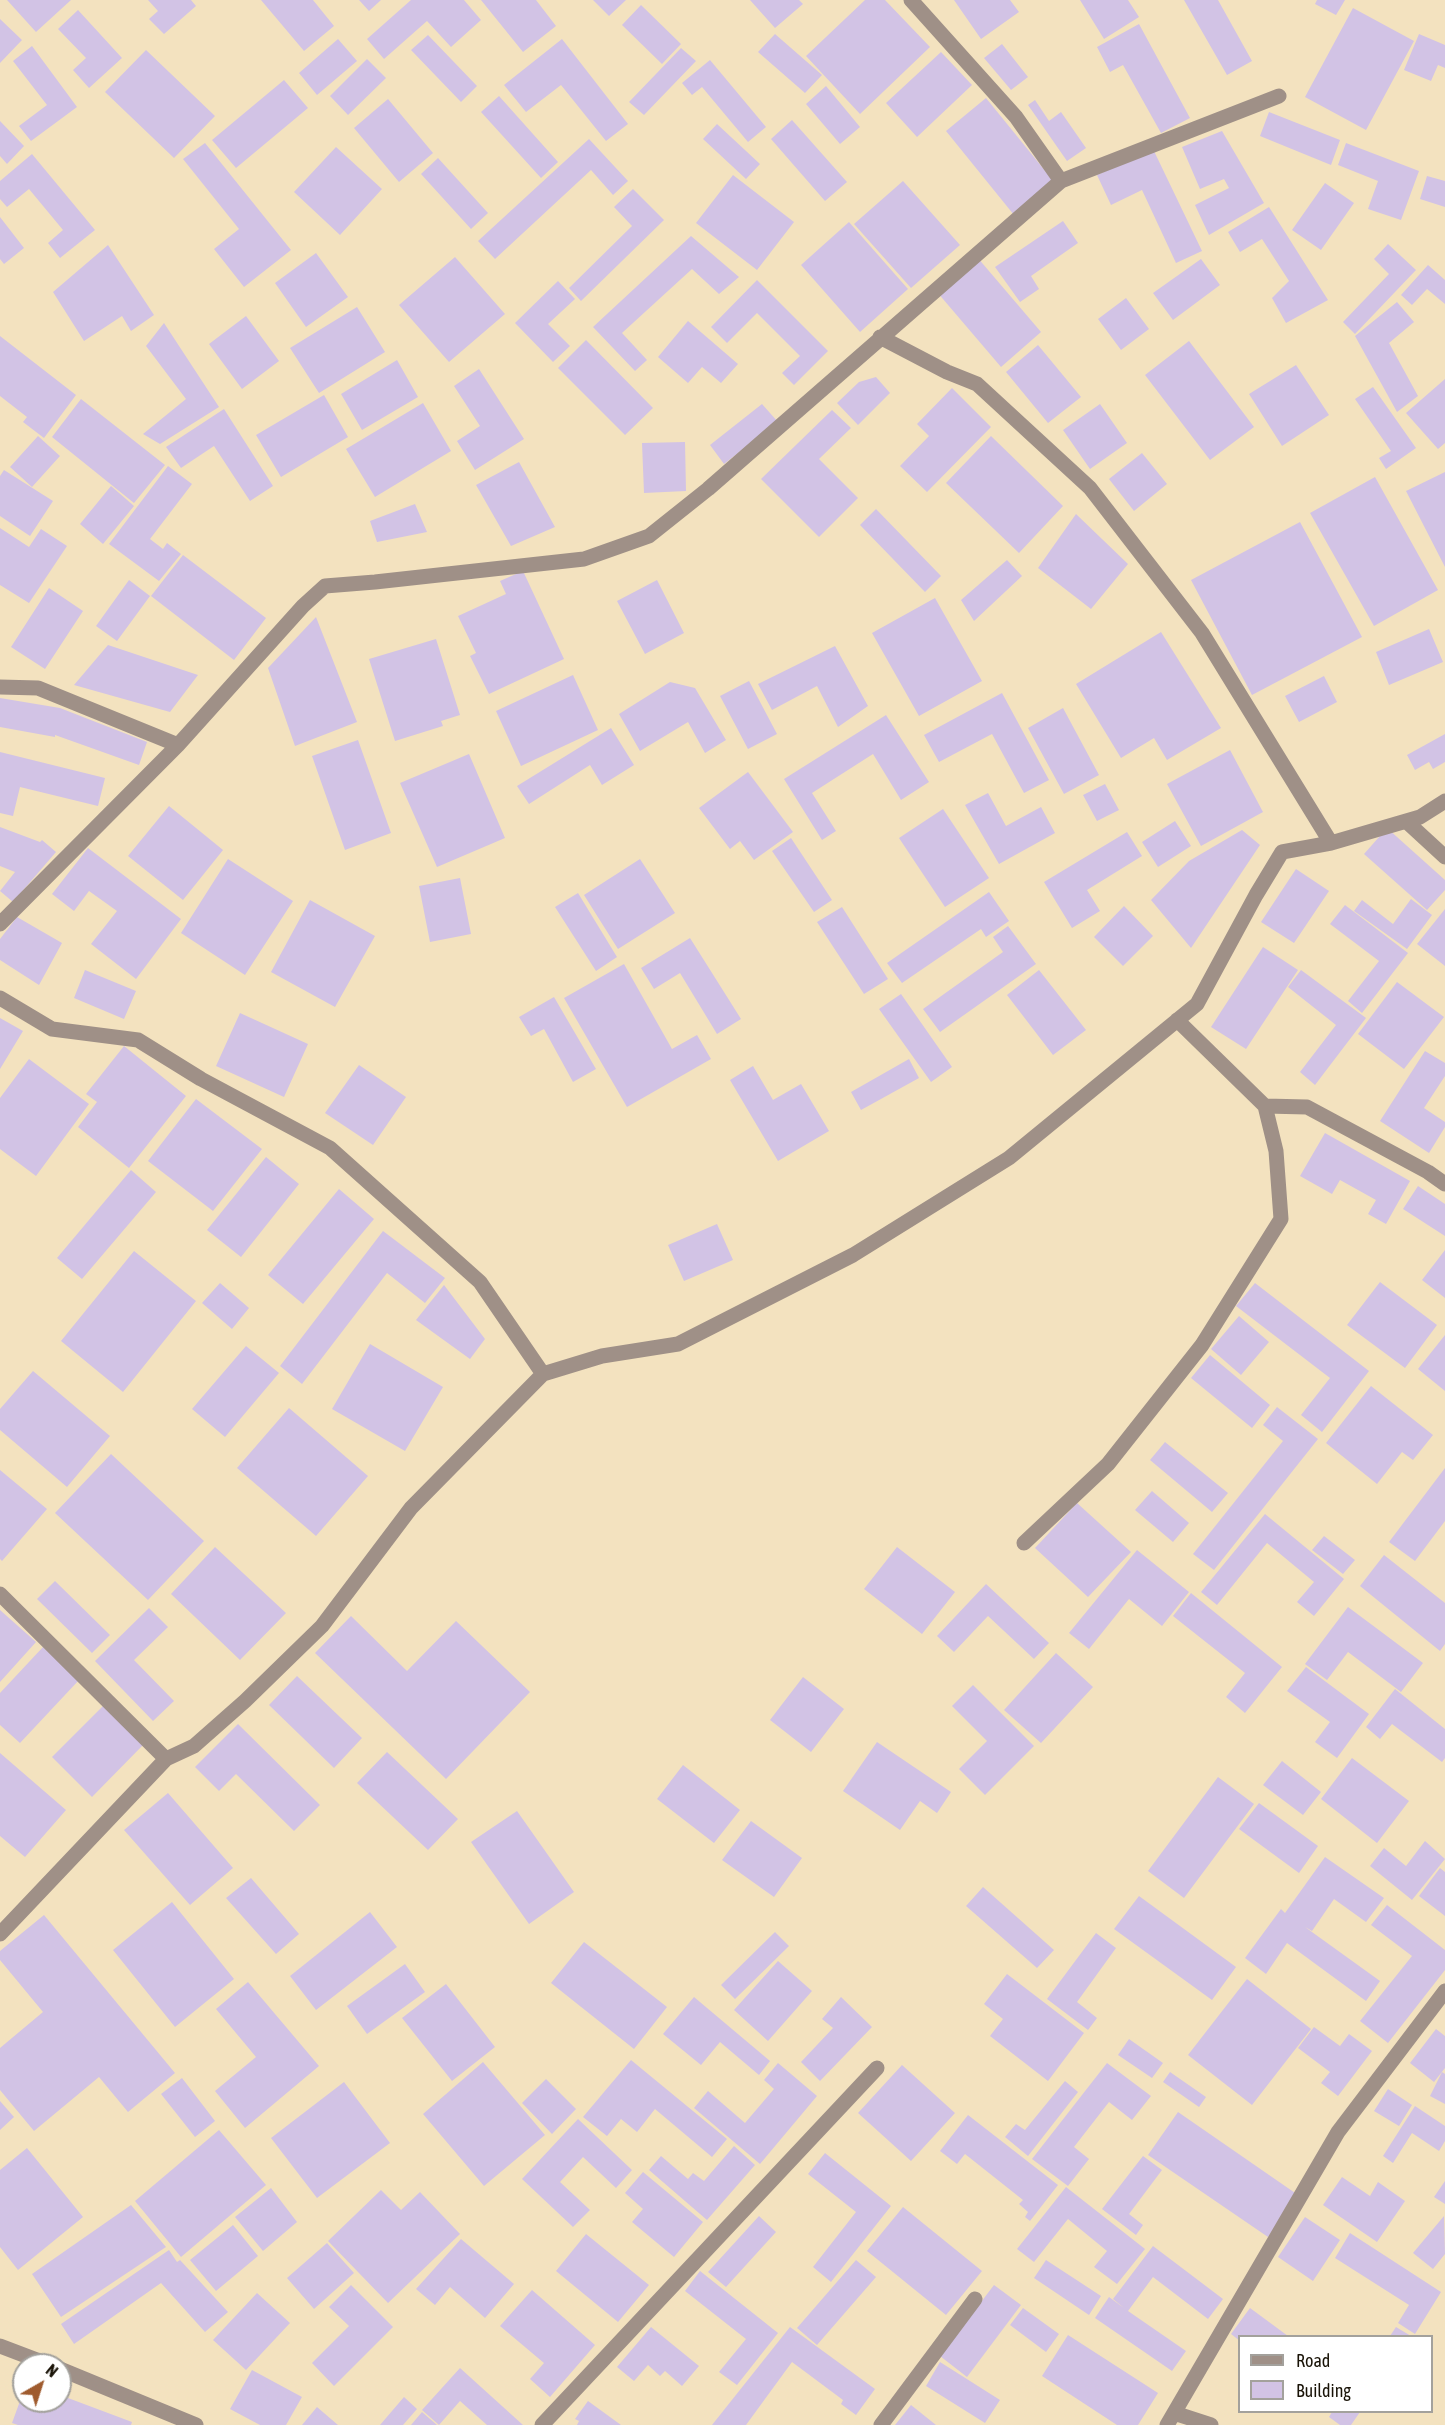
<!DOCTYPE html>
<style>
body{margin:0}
#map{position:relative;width:1445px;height:2425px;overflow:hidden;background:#f3e2bf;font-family:"Asap Condensed",sans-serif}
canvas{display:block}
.legend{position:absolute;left:1238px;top:2335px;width:195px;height:78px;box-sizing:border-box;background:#fff;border:2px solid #a3a19c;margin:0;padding:8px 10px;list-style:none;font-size:18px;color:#191307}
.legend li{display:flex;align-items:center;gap:12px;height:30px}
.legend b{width:30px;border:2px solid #a3a19c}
.north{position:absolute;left:12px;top:2353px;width:60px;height:60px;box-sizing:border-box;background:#fff;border:2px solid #a3a19c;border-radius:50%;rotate:39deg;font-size:16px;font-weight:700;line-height:24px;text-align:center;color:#191307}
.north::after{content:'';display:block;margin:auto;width:21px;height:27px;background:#9f5b2e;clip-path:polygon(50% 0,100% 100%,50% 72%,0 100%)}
</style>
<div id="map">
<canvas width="1445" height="2425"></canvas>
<ul class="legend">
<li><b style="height:8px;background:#9f9087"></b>Road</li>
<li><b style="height:16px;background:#d2c3e5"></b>Building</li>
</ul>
<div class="north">N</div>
</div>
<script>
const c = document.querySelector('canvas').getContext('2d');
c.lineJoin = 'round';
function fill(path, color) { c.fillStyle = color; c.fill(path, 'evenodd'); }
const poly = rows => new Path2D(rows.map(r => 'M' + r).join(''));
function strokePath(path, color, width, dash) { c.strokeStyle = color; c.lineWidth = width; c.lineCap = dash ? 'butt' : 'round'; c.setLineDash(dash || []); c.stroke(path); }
fill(poly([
 [7,0,71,0,36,32],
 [148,0,191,0,196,6,164,34,149,19,158,11],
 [261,0,313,0,334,26,304,51],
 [359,0,381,0,369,11],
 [411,0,464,0,481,20,451,47,427,21,384,59,367,39],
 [481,0,536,0,556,26,523,52],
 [593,0,626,0,609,16],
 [750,0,799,0,803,4,775,28],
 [865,0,885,0,930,47,860,114,806,56],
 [954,0,1010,0,1019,12,981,39],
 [1080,0,1128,0,1139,17,1104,39],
 [1184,0,1218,0,1252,61,1227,75],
 [1317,0,1345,0,1336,15,1315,4],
 [641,5,681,44,662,64,622,25],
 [1353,8,1414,41,1366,130,1305,97],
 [78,10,122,58,89,88,73,70,86,58,58,29],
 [0,19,22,40,0,63],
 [1139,24,1190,118,1161,133,1123,65,1110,72,1097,47],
 [775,34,822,75,805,93,758,52],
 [1419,34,1445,45,1445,68,1438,65,1431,81,1404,70],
 [428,35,477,86,461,102,411,50],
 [338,39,357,61,317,95,299,73],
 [562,39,628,124,606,141,561,85,526,112,504,85],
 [1002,44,1028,77,1011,90,984,58],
 [32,46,77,107,31,141,19,126,47,105,13,61],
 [681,48,696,61,644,115,629,102],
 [146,50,215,116,174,158,105,92],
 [941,52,972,85,917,137,886,103],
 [367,59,386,78,348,115,330,96],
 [710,60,766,127,748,142,702,87,692,95,682,83],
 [284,80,308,108,236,168,212,140],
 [826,86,860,127,840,144,806,104],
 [499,96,558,162,541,178,481,112],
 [986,98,1055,183,1014,215,946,131],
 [388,99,433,153,399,182,354,128],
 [1035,100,1049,121,1061,112,1086,148,1067,161,1028,105],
 [1269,112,1340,140,1331,165,1260,136],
 [792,120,847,182,825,201,771,139],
 [0,121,24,146,7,164,0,156],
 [717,124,760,164,746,179,703,139],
 [1222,131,1264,203,1209,235,1195,205,1229,188,1224,179,1200,189,1182,147],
 [589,139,628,181,613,195,591,170,495,259,478,241],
 [205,143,291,250,244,287,214,249,239,229,183,159],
 [1346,143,1419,171,1401,220,1368,209,1378,181,1338,165],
 [336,147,382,189,340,235,294,192],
 [1153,149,1202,251,1176,263,1142,190,1111,205,1097,175],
 [32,154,95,230,60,258,48,243,63,230,29,189,7,207,0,199,0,181],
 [438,158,488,213,471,229,421,174],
 [733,175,794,222,757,270,696,223],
 [1427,176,1445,181,1445,207,1420,199],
 [903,181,960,245,911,288,854,224],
 [1325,183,1354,203,1321,250,1292,230],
 [633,189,664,220,581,301,569,288,632,226,614,207],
 [1269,207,1328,300,1286,323,1272,298,1289,281,1262,239,1240,252,1228,232],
 [0,217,24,248,4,264,0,259],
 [1063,221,1078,243,1031,276,1039,289,1020,302,995,267],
 [849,222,908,289,860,332,801,265],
 [691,236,739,277,719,294,692,269,622,333,647,360,635,371,593,327],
 [1388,244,1416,270,1355,334,1343,322,1389,274,1374,259],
 [108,245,154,315,131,331,122,316,84,341,53,292],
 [316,253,348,297,306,327,275,283],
 [455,257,505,314,449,362,399,305],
 [977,257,1041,332,1001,367,937,292],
 [1201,259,1220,285,1173,320,1153,293],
 [1428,265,1445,280,1445,304,1427,289,1412,305,1401,295],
 [757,280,828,351,794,385,782,373,800,356,757,313,727,343,711,327],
 [558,281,575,299,548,324,570,346,553,362,515,323],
 [1126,298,1149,329,1121,350,1098,319],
 [1397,302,1414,322,1389,343,1418,396,1397,412,1355,336],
 [357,307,385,352,319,393,290,348],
 [246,316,279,361,242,389,209,344],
 [688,321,738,364,721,383,702,367,688,383,658,357],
 [164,323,219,407,160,444,143,434,186,399,146,346],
 [0,336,76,395,44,438,23,422,27,417,0,396],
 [586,340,653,408,625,435,558,368],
 [1189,341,1254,427,1210,460,1145,375],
 [1038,345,1081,397,1048,423,1006,372],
 [397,360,418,397,362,430,341,394],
 [1296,365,1329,415,1282,446,1249,394],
 [479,369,524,439,475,470,457,441,480,426,454,386],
 [876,377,890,393,858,425,837,403,859,382],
 [1445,379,1445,443,1438,449,1406,413],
 [1373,387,1416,448,1386,469,1379,458,1391,451,1355,399],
 [952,388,991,427,927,492,900,466,929,436,917,424],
 [324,395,348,437,281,477,256,435],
 [81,399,165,465,134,503,52,437],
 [423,403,451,451,375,497,346,449],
 [762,404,778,422,724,464,710,445],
 [1100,404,1127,443,1090,469,1063,430],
 [224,409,273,486,250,501,214,446,181,468,166,447],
 [832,410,851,428,819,459,858,498,819,537,761,479],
 [38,436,60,456,32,487,10,467],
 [991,436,1063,506,1019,553,946,483],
 [685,442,686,491,644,493,642,443],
 [1142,453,1167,484,1134,511,1109,479],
 [519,462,555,527,511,546,476,485],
 [168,466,192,484,150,539,163,549,167,543,181,554,159,581,109,544],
 [4,470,53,501,30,536,0,516,0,476],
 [1445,472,1445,567,1406,491],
 [1375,477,1438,590,1374,626,1310,513],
 [111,486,134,506,103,544,80,524],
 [415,504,427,532,377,542,370,521],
 [876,509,941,576,925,592,860,525],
 [1076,514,1128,564,1091,609,1038,568],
 [1300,522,1362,637,1252,695,1191,580],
 [0,528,29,547,41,529,67,546,29,603,0,585],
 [183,555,266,618,234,660,151,596],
 [1007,560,1022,576,974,621,961,600],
 [523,571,564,659,489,694,470,656,476,653,458,616,506,594,500,581],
 [129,580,150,596,117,641,96,626],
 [657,580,684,633,645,654,617,601],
 [49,588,83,611,45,669,11,647],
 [935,598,982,681,919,716,872,633],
 [316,617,357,722,295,746,268,668],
 [1429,629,1443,662,1389,685,1376,652],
 [1161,632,1221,728,1167,760,1154,738,1121,758,1076,684],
 [436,639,460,715,441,721,443,726,395,741,369,659],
 [108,645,198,675,170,712,74,685],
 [835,646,868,706,838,727,817,686,772,710,758,684],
 [573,675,598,730,521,766,496,711],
 [1324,676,1337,702,1299,722,1285,696],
 [749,681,777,734,748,749,720,696],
 [670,682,695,688,726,740,705,753,688,722,640,751,619,714],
 [1002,693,1049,780,1024,793,992,734,939,762,924,735],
 [0,698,60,708,147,742,139,765,55,735,55,737,0,727],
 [1063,708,1099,775,1064,794,1028,728],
 [886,715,929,782,901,800,873,754,812,793,836,831,822,840,784,779],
 [611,728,634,765,602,785,590,765,529,804,517,786],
 [1445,734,1445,762,1433,769,1429,762,1415,770,1407,755],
 [358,740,391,833,345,850,312,756],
 [1230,750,1263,812,1201,846,1167,784],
 [0,752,105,778,98,806,20,787,13,816,0,813],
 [469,754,505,838,437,867,400,783],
 [748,772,793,832,754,860,740,841,730,849,699,808],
 [1105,784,1119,810,1097,821,1083,795],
 [988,793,1006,826,1041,807,1055,833,999,864,965,805],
 [169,806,223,850,183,900,128,856],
 [943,809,989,878,945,907,899,838],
 [1175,821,1191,846,1158,867,1142,842],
 [0,827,40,842,42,840,56,852,13,902,0,891,15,872,0,866],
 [1387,828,1445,880,1445,890,1427,910,1364,854],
 [1242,830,1260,845,1191,948,1151,900,1189,861],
 [1127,832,1142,856,1087,890,1100,911,1072,928,1044,882],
 [791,838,832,900,814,912,772,851],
 [88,848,181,919,136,979,91,944,117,911,89,891,74,911,52,894],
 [228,859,293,901,245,975,181,933],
 [640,859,675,913,618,949,584,895],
 [1296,869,1329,891,1294,943,1261,922],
 [460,878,471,934,430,942,419,886],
 [989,892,1009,921,986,937,981,929,902,983,887,963],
 [578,893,617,957,596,971,555,907],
 [1411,899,1432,915,1407,949,1354,911,1362,900,1393,924],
 [310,900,375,936,335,1007,271,972],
 [1345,905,1408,953,1362,1013,1348,1001,1379,961,1330,924],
 [1124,906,1153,936,1123,966,1094,937],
 [842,907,888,979,864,994,817,922],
 [1445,909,1445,966,1417,944],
 [17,917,62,943,39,985,0,960,0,939],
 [1008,926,1036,964,940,1032,923,1009,1003,952,993,937],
 [690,938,741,1019,717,1034,680,973,654,989,641,968],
 [1263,947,1298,970,1246,1049,1211,1027],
 [624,964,672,1049,697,1035,711,1059,627,1107,564,998],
 [85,970,136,991,124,1019,74,998],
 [1039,970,1086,1030,1053,1055,1007,995],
 [1301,970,1366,1018,1315,1085,1300,1072,1336,1025,1288,987],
 [1397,982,1444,1017,1404,1069,1358,1034],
 [901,994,952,1067,931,1082,879,1009],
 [554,997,596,1069,573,1082,544,1029,531,1036,519,1017],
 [240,1013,308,1044,284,1097,216,1066],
 [0,1018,23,1031,0,1069],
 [124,1046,186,1096,129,1168,78,1127,97,1102,86,1094],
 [1425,1051,1445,1063,1445,1076,1424,1108,1445,1122,1445,1127,1429,1153,1380,1121],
 [29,1059,89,1104,36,1176,0,1149,0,1098],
 [909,1059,919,1078,861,1110,851,1092],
 [359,1065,406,1097,373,1145,325,1113],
 [753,1066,773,1100,801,1084,829,1131,778,1161,730,1080],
 [196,1099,262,1149,213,1211,148,1161],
 [1325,1133,1410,1181,1386,1224,1368,1214,1376,1200,1340,1180,1332,1194,1300,1176],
 [266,1157,299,1184,241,1257,207,1230],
 [131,1170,156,1192,82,1279,57,1258],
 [1418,1186,1445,1204,1445,1236,1403,1209],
 [339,1189,374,1219,303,1304,268,1275],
 [717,1224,733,1260,684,1281,668,1245],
 [383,1231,445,1278,425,1303,387,1273,302,1384,280,1366],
 [1445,1250,1445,1298,1422,1280],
 [134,1251,196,1301,123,1392,61,1341],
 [1380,1282,1437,1325,1405,1368,1347,1325],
 [220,1283,249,1308,232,1329,202,1303],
 [1255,1283,1369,1371,1322,1432,1301,1415,1330,1378,1236,1306],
 [444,1285,485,1339,470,1359,416,1320],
 [1239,1316,1269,1342,1241,1375,1211,1349],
 [1445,1335,1445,1391,1418,1369],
 [370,1344,443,1387,405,1451,332,1409],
 [246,1346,279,1373,225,1437,192,1409],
 [1210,1355,1270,1405,1252,1428,1191,1378],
 [33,1371,110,1436,67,1487,0,1430,0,1409],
 [1371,1386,1433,1435,1413,1460,1402,1452,1377,1484,1326,1443],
 [1277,1407,1318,1439,1214,1570,1193,1554,1283,1441,1263,1425],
 [289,1408,368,1476,316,1536,237,1468],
 [1165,1442,1228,1493,1212,1512,1150,1460],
 [111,1454,204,1541,148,1600,55,1513],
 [1445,1468,1445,1521,1415,1561,1389,1542],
 [0,1470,47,1509,2,1561,0,1559],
 [1152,1491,1189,1523,1173,1542,1135,1510],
 [1077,1503,1131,1552,1088,1597,1035,1548],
 [1265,1514,1344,1579,1314,1616,1297,1602,1314,1582,1267,1543,1217,1605,1201,1592],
 [1324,1536,1355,1560,1343,1574,1312,1550],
 [215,1547,286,1613,240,1660,171,1594],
 [897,1547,955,1592,922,1634,864,1589],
 [1137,1550,1189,1592,1162,1626,1129,1599,1089,1649,1069,1633],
 [1384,1555,1445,1603,1445,1644,1440,1651,1360,1586],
 [55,1581,110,1635,92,1653,37,1599],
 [986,1584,1049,1643,1034,1659,988,1616,954,1652,937,1636],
 [1191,1593,1282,1667,1245,1713,1226,1697,1245,1673,1173,1616],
 [1348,1607,1423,1663,1401,1692,1348,1652,1327,1680,1305,1664],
 [149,1608,168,1627,134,1660,174,1701,153,1721,95,1661],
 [0,1610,36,1642,0,1682],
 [351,1616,407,1671,456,1621,530,1692,446,1779,315,1653],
 [43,1647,79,1680,20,1743,0,1725,0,1693],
 [1056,1653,1093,1687,1041,1743,1004,1710],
 [1306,1667,1369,1714,1337,1758,1315,1742,1330,1722,1287,1691],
 [297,1676,362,1738,334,1768,269,1705],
 [803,1677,844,1709,811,1752,770,1720],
 [973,1685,1034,1746,985,1795,959,1769,987,1741,952,1706],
 [1395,1689,1445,1729,1445,1758,1442,1762,1392,1724,1380,1739,1366,1727],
 [104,1705,144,1744,92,1797,52,1757],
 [238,1724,320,1805,294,1831,236,1774,219,1791,195,1767],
 [877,1742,951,1792,937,1813,920,1801,900,1830,843,1791],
 [387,1752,458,1819,428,1850,357,1783],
 [0,1753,66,1810,25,1857,0,1836],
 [1352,1758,1409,1801,1377,1843,1321,1799],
 [1282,1761,1321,1792,1303,1815,1263,1785],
 [683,1765,740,1810,714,1843,657,1799],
 [1218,1777,1254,1804,1184,1898,1148,1871],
 [168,1793,233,1868,190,1905,124,1830],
 [1259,1803,1318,1846,1299,1873,1239,1829],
 [517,1811,574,1892,529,1924,471,1842],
 [751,1821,802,1858,774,1897,722,1860],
 [1425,1841,1445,1859,1412,1900,1370,1866,1384,1848,1406,1866],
 [1325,1857,1384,1898,1366,1922,1334,1899,1312,1931,1305,1927,1380,1981,1366,2001,1287,1943,1266,1974,1245,1958,1281,1909,1285,1913],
 [1440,1868,1445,1872,1445,1916,1419,1896],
 [251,1878,299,1934,276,1954,226,1898],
 [983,1887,1054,1950,1037,1968,966,1906],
 [1139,1896,1236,1967,1212,2000,1114,1929],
 [172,1902,234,1979,175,2027,113,1950],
 [1387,1905,1445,1950,1445,1970,1388,2043,1360,2021,1412,1956,1371,1925],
 [370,1912,397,1947,316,2010,290,1976],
 [44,1915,175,2073,128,2112,99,2077,34,2131,0,2090,0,2048,43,2012,0,1960,0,1951],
 [775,1932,789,1946,735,1999,721,1985],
 [1096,1933,1116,1948,1077,2002,1097,2018,1088,2030,1047,1999],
 [584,1942,667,2007,634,2049,551,1983],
 [778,1961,812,1991,768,2041,734,2010],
 [405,1964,425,1992,367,2034,347,2006],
 [1007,1974,1084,2033,1048,2081,990,2036,1003,2019,984,2004],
 [1247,1979,1311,2029,1252,2105,1188,2055],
 [248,1982,319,2066,245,2128,215,2091,256,2057,216,2009],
 [446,1984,495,2047,452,2081,402,2018],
 [694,1997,770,2061,759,2075,720,2042,701,2065,663,2034],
 [841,1997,872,2027,820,2081,801,2062,833,2028,822,2019],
 [1314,2027,1340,2046,1349,2034,1372,2051,1338,2096,1321,2083,1330,2072,1298,2048],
 [1436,2029,1445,2036,1445,2068,1434,2082,1410,2063],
 [1129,2039,1163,2063,1152,2078,1118,2055],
 [631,2060,727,2139,712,2157,655,2109,637,2132,621,2119,607,2136,583,2117],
 [483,2062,545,2135,484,2186,423,2114],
 [778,2063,817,2096,760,2164,694,2108,708,2091,745,2123,774,2089,764,2080],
 [1107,2063,1151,2096,1132,2120,1109,2102,1074,2147,1089,2159,1068,2186,1032,2159],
 [902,2065,955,2113,911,2161,858,2113],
 [1170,2072,1206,2097,1199,2107,1163,2082],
 [1442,2072,1445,2074,1445,2104,1430,2096],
 [182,2078,215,2121,195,2137,161,2094],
 [546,2079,576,2109,552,2134,522,2103],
 [1065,2081,1078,2092,1028,2156,1005,2137,1016,2124,1025,2130],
 [344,2082,390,2143,317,2198,271,2138],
 [1388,2089,1412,2105,1399,2126,1374,2111],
 [0,2101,14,2117,0,2130],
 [1415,2106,1445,2126,1445,2141,1439,2151,1412,2133,1393,2163,1383,2156],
 [1178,2112,1298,2195,1268,2237,1148,2155],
 [968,2115,1058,2185,1030,2221,1025,2217,1028,2212,1019,2204,1023,2200,965,2154,957,2164,940,2151],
 [578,2119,632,2170,616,2188,583,2157,560,2182,590,2210,573,2227,522,2179],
 [219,2130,266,2185,181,2257,135,2201],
 [734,2146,755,2165,707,2220,649,2170,661,2156,688,2179,693,2173,704,2181],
 [27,2148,83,2217,18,2270,0,2247,0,2170],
 [825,2153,891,2206,831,2282,813,2267,856,2212,808,2174],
 [1143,2156,1162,2170,1129,2214,1143,2225,1136,2235,1102,2209],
 [643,2172,703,2222,674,2257,632,2222,643,2209,625,2193],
 [1342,2177,1370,2196,1378,2182,1405,2201,1377,2242,1323,2205],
 [1445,2181,1445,2204,1434,2197],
 [1066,2187,1145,2249,1117,2284,1094,2267,1107,2251,1068,2219,1034,2262,1017,2249],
 [271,2188,297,2222,263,2251,235,2217],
 [381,2190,401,2210,420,2192,460,2234,388,2303,328,2241],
 [131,2205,166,2247,61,2317,32,2274],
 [903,2207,982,2271,946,2315,867,2251],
 [759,2216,776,2232,726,2287,708,2272],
 [1444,2216,1445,2254,1433,2269,1413,2253],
 [1305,2217,1340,2240,1313,2281,1278,2257],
 [233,2225,258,2256,216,2291,190,2260],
 [1350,2233,1441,2292,1415,2334,1398,2323,1409,2305,1335,2258],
 [586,2234,649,2285,618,2322,556,2271],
 [461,2239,514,2284,485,2318,450,2287,435,2305,416,2289],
 [327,2243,354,2273,314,2309,287,2278],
 [1153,2246,1223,2299,1208,2319,1153,2277,1128,2311,1186,2351,1172,2371,1095,2318,1109,2297,1124,2308,1113,2299],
 [169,2250,177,2262,180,2260,228,2312,205,2332,161,2283,74,2344,61,2324],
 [856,2260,876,2277,817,2345,797,2328],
 [1046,2260,1101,2296,1089,2315,1034,2278],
 [700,2271,778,2333,737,2385,719,2372,746,2339,685,2291],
 [351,2285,393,2327,334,2386,312,2363,349,2326,329,2307],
 [994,2285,1021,2305,967,2377,940,2356],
 [532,2290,595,2345,550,2397,530,2379,544,2363,500,2326],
 [257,2293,290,2323,246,2370,213,2340],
 [1023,2308,1059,2334,1046,2352,1010,2325],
 [1250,2308,1288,2336,1240,2336,1240,2341,1231,2334],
 [651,2327,699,2366,682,2386,665,2371,660,2376,648,2365,634,2381,617,2367],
 [790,2327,875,2389,856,2415,841,2404,843,2400,792,2362,746,2425,712,2425],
 [1396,2327,1411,2336,1390,2336],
 [1068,2335,1158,2393,1138,2425,1117,2425,1042,2376],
 [940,2362,1000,2400,985,2423,926,2386],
 [460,2368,523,2425,487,2425,460,2401,439,2425,422,2410],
 [252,2370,302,2397,286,2425,260,2425,230,2409],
 [24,2390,24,2401,60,2401,60,2395,132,2422,131,2425,18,2425,12,2423],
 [404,2397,417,2409,403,2425,380,2425],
 [588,2401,621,2425,577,2425,579,2421,575,2419],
 [911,2405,936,2425,895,2425],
 [317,2407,338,2425,302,2425],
 [422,2412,437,2425,411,2425],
 [1332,2412,1360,2412,1351,2425,1340,2425,1329,2417]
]), '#d2c3e5');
strokePath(poly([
 [911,0,1016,117,1061,181],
 [880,337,947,372,977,384,1090,488,1202,633,1331,843],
 [0,687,38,688,178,745],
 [1407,822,1445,857],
 [0,924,178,745,303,606,325,586,375,582,584,559,649,536,708,489,1061,181,1279,96],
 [0,998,52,1029,138,1040,201,1079,330,1148,480,1282,543,1374],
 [1265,1106,1307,1107,1428,1172,1445,1184],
 [1024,1543,1108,1464,1202,1345,1281,1219,1276,1151,1265,1106,1177,1020],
 [0,1594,166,1759],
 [0,1934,166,1759,194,1746,245,1701,322,1626,411,1508,543,1374,602,1356,678,1344,853,1255,1009,1158,1197,1004,1256,895,1282,852,1331,843,1420,817,1445,801],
 [0,2346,50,2365],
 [60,2369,196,2425],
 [1174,2413,1211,2425],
 [542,2425,877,2068],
 [881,2425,975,2299],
 [1167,2425,1338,2132,1445,1991]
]), '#9f9087', 15);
</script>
